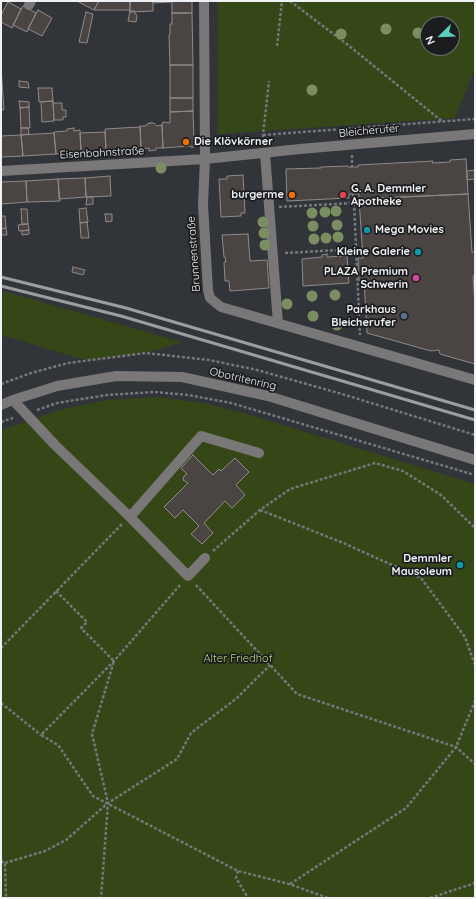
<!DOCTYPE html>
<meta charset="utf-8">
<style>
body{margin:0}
#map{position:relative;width:476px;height:899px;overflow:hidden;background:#313438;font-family:Quicksand,sans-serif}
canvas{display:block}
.frame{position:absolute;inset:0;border:2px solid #eff1f4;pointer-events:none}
.north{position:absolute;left:420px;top:16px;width:40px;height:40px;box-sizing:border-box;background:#1a1c1e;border:1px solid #6f7174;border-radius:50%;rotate:247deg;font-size:11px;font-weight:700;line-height:16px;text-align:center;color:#eff1f4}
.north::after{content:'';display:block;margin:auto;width:14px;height:18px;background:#5acebd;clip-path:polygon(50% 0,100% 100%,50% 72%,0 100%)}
</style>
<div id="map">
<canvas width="476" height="899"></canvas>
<div class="frame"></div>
<div class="north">N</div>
</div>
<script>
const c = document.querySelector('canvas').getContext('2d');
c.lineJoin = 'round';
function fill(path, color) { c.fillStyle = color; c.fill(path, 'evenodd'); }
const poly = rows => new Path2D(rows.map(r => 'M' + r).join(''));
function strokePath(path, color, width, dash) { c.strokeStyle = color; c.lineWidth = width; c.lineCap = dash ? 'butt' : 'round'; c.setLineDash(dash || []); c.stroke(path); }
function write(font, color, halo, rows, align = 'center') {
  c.font = font + ' Quicksand,sans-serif'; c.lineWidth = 3.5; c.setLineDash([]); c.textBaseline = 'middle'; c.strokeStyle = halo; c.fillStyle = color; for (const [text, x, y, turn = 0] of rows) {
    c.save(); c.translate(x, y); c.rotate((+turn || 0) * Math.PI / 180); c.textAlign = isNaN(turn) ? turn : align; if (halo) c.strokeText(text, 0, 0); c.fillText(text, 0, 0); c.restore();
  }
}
fill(poly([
 [218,1,471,1,475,3,475,69,455,118,218,134],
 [428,24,452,24,452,48,428,48],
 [1,291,13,294,182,342,146,353,85,360,1,335],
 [157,397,204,403,247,414,475,484,475,898,1,898,1,430,60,410,107,400]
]), '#364717');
const building = poly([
 [77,1,99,1,94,10,77,1],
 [99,1,130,1,130,10,94,10,99,1],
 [130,1,153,1,153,11,130,12,130,1],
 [153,1,192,1,192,13,172,13,172,2,153,3,153,1],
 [8,2,21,9,12,28,1,22,1,15,8,2],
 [23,6,36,13,27,32,13,25,23,6],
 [38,10,52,18,42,36,28,29,38,10],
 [134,11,137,16,136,22,128,21,130,11,134,11],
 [86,12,93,14,87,43,79,42,86,12],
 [172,13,192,13,193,65,170,65,169,35,170,35,170,24,172,24,172,13],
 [170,65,193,65,193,98,170,98,170,65],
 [1,67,4,110,1,110,1,67],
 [19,81,28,82,29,88,19,87,19,81],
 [38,88,52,88,53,101,39,102,38,88],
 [170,98,193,98,193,111,170,112,170,98],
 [19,101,29,102,29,107,20,108,19,101],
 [53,101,54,121,42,122,41,102,53,101],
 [53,103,62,103,62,110,66,110,66,117,63,117,63,120,54,120,53,103],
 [29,107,30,128,21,128,20,108,29,107],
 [193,111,194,142,195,144,192,148,190,146,163,148,162,125,163,122,170,123,170,112,193,111],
 [150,123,154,123,157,126,162,125,163,148,156,148,156,150,149,151,149,148,141,149,140,126,146,126,147,124,150,123],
 [140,127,141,149,106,151,105,129,140,127],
 [21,128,28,128,29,134,21,135,21,128],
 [74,128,74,131,80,130,81,152,56,154,54,132,67,131,67,129,74,128],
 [105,132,106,151,81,152,80,133,105,132],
 [54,133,56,154,23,156,21,135,54,133],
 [21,135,23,156,1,157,1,136,21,135],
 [466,159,468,194,359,199,359,194,349,194,349,198,287,201,286,169,321,168,321,167,348,166,348,167,358,167,358,165,433,161,432,163,450,162,450,160,466,159],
 [475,170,475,179,467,180,467,171,475,170],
 [243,175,245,213,241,213,241,216,221,217,219,179,227,179,227,176,243,175],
 [110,176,111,196,86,197,85,178,110,176],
 [85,178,86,197,59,199,58,179,85,178],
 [58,179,60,201,27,202,26,181,58,179],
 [26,181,27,202,1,204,1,182,26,181],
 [468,194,472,252,475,252,475,275,473,276,475,304,475,364,440,354,439,350,431,351,367,333,364,281,359,281,358,258,363,258,359,199,468,194],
 [87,197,93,197,93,204,86,205,87,197],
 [86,208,88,222,80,223,79,209,86,208],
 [21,209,27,209,28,224,22,224,21,209],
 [105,214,112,214,112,221,106,222,105,214],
 [1,216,5,216,6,228,1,229,1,216],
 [87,222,89,238,81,238,80,223,87,222],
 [28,224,29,230,19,231,18,225,28,224],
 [6,228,7,235,1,235,1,229,6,228],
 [29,230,29,234,22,235,22,231,29,230],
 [248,234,250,261,267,260,269,288,230,291,229,281,225,281,224,262,226,262,225,257,224,257,222,235,248,234],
 [327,254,327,257,347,256,349,283,303,286,302,259,322,257,322,255,327,254],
 [73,267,85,270,83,275,72,272,73,267],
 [193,455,213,475,219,469,221,471,235,458,249,472,236,485,245,495,232,508,225,501,204,523,213,533,202,544,191,534,199,526,183,510,175,518,164,507,188,483,183,480,184,476,187,474,181,468,193,455]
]);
fill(building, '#4a4443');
strokePath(building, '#918a8a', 1);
strokePath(poly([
 [290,1,348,45,443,122],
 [277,46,282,1],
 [263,135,475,119],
 [264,142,263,135,269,81],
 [352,155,352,167],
 [353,194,354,203],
 [279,207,354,203,360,335],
 [285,253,356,249],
 [1,384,31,373,68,363,146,353,209,360,257,370,342,394,475,435],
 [37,410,57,403,107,395,154,392,188,395,231,403,475,475],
 [1,422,13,418],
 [260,510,341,542,421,578,465,637,475,665],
 [213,551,260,510,290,489,375,463,403,471,441,495,475,528],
 [180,585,114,661,41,735,58,745,93,796,238,871,289,884,328,898],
 [196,585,297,694,456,747,475,764],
 [56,591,87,622,81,628,114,661,92,734,108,803,101,898],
 [1,648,122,524],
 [1,703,41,735],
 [1,861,5,863,6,898],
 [5,863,45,851,66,840,108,803,177,759,191,733,237,698,270,665],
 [238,871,236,878,248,898],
 [290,884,406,808,456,747,475,701],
 [430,898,475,883]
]), '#75777b', 2.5, [3, 2]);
strokePath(poly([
 [204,1,205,159,203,205,208,290,210,298,221,307,475,380],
 [29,5,31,1],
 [265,153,278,323],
 [1,171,205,159,300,149,475,134],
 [13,400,55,445,130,517,188,576,205,558],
 [1,405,13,400,57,386,116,376,182,377,268,396,475,460],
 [130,517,201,436,259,453]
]), '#7a7778', 10);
strokePath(poly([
 [1,277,126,308,475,410],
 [1,286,121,316,475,420]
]), '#9b9da1', 3);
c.fillStyle = '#7b8e62';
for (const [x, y] of [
 [386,29],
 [418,33],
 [341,34],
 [312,90],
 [161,168],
 [336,211],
 [325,212],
 [312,213],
 [263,222],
 [337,225],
 [313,226],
 [264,233],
 [338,237],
 [326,238],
 [314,239],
 [265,245],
 [335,295],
 [312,296],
 [287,304],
 [313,316],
 [337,325]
]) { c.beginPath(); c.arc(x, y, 5.5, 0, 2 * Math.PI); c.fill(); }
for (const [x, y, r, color] of [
 [186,142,4,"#e8710a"],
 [292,195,4,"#e8710a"],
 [343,195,4,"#e0444e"],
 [367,230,4,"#0f9aa8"],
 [418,252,4,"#0f9aa8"],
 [416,278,4,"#d1479c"],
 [404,316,4,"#5c6f8a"],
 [460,565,4,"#0f9aa8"]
]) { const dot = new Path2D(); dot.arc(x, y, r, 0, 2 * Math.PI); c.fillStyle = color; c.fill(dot); strokePath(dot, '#1a1c1e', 1.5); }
write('11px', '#eff1f4', '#1a1c1e', [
 ["Bleicherufer",369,131,-5],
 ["Eisenbahnstraße",102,153,-3],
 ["Brunnenstraße",194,254,-94],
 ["Obotritenring",243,379,13]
]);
write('bold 11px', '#eff1f4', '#1a1c1e', [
 ["Die Klövkörner",194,142,"left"],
 ["G. A. Demmler",351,189,"left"],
 ["Apotheke",351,202,"left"],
 ["burgerme",284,195],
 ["Mega Movies",375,230,"left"],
 ["Kleine Galerie",410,252],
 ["PLAZA Premium",408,272],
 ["Schwerin",408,285],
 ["Parkhaus",396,310],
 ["Bleicherufer",396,323],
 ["Demmler",452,559],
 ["Mausoleum",452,572]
], 'right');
write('11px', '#b8d884', '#1a1c1e', [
 ["Alter Friedhof",238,659]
]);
</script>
